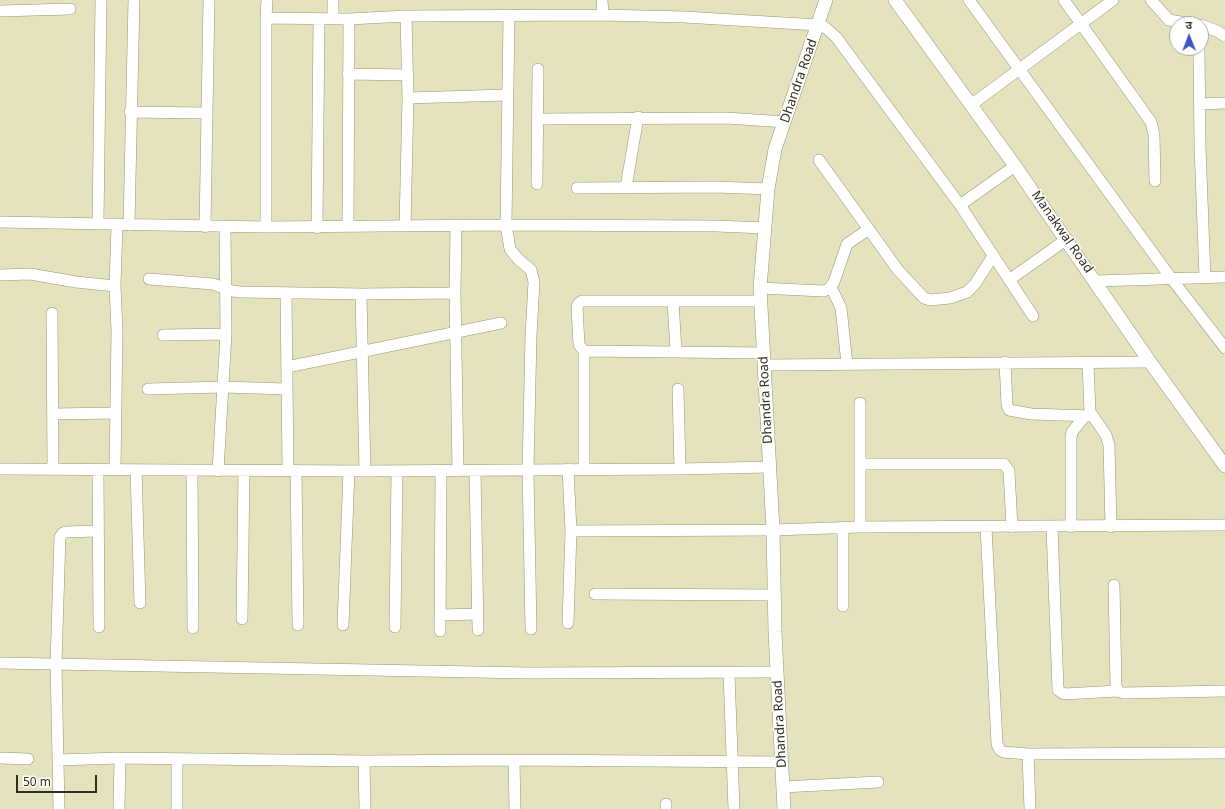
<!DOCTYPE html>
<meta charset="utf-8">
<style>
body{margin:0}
#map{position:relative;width:1225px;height:809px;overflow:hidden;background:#e4e3bd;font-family:"Noto Sans","Noto Sans Devanagari",sans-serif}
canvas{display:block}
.north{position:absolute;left:1169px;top:16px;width:40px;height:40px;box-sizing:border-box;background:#fff;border:1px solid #acaca6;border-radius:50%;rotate:359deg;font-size:11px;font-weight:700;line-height:16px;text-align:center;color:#303021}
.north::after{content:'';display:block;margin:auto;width:14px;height:18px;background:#3e54c7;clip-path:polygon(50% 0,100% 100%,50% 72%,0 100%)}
.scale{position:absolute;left:16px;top:775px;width:81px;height:18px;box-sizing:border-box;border:2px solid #303021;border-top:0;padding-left:5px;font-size:12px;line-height:14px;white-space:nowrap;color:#303021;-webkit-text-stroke:3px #fff;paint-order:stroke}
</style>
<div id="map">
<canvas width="1225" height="809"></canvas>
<div class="north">उ</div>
<div class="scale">50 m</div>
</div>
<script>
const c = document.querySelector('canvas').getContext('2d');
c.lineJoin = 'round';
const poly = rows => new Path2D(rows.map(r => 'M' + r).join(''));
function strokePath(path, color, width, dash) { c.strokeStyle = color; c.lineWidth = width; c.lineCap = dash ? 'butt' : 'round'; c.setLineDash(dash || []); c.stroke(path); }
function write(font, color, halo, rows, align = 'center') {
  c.font = font + ' "Noto Sans",sans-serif'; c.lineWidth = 3; c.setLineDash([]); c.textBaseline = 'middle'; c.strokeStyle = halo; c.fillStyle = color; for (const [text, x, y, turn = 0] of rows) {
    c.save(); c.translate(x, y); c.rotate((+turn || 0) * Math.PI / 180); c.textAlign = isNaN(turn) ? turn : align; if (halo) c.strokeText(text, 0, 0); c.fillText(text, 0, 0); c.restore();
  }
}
const minor = poly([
 [267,0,266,18,349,19,406,16,603,15,684,17,818,25,826,28,836,37,960,205,1033,316],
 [602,0,603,15],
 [969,0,1171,278,1225,348],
 [1064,0,1151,122,1154,135,1155,181],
 [1151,0,1169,20,1192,24],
 [0,11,70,9],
 [509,15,506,225,510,249,518,259,531,270,534,282,531,336,528,470,531,629],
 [266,18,266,227,506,225,716,226,765,228],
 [333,19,333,0],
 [1201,25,1217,31,1225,36],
 [1199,48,1200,146,1205,278],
 [348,74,408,75],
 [408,98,507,95],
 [1200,104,1225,103],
 [971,105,1113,0],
 [130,112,207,113],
 [538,119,726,118,785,122],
 [819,160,898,270,924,298,930,300,950,298,967,292,975,284,993,256],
 [537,184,538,69],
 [626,187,638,117],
 [577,188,716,187,768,189],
 [960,205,1015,166],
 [0,222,266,227],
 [98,223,101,0],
 [129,225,134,0],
 [456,225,455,293,458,471],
 [405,226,408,98,406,16],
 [205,227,209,0],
 [348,227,349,19],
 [317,228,319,19],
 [0,275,30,274,76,282,115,286],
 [149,279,213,284,232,291,241,292,361,294,455,293],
 [1009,280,1067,239],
 [1096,281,1225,277],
 [831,287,841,308,847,364],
 [760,288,823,291,829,289,834,282,847,244,869,229],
 [286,293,288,470],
 [361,294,365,471],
 [673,301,676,351],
 [761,301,582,301,579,303,577,307,579,345,584,351,764,353],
 [52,313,53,469],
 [163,335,226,334],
 [584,351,584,469],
 [1005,362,1007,405,1009,410,1031,414,1092,416],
 [1088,363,1090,412,1106,435,1109,445,1111,527],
 [765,365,1150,362],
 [287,367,501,323],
 [148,389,223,387,287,389],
 [678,389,680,469],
 [54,414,115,413],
 [860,464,1004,464,1009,471,1012,527],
 [0,469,365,471,680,469,769,467],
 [98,470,99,627],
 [115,470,117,331,115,286,117,224],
 [136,470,140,603],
 [296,470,298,625],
 [192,471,193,628],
 [218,471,226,334,225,227],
 [475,471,478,630],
 [860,527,860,403],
 [986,527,997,744,1000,750,1003,752,1028,754,1225,753],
 [1052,527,1058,690,1064,694,1118,691],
 [1071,527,1071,438,1072,432,1084,417],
 [97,531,66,532,63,533,60,537,56,664,58,760,120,758,364,761,514,760,782,762],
 [571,531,773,530,860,527,1225,525],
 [1114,585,1116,686,1118,691,1123,693,1225,691],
 [595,594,775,595],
 [843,606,843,528],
 [440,615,478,614],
 [242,619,244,471],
 [568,623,571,531,568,469],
 [343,625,349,471],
 [395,627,397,471],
 [440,631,441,471],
 [0,663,528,673,777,672],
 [729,673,734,809],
 [1028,754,1030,809],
 [0,758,28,759],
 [58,760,59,809],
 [514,760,515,809],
 [364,761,365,809],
 [783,787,878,782],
 [666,804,666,809],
 [119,809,120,758],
 [177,809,177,759]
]);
const tertiary = poly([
 [895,0,1013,163,1150,362,1225,466],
 [784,809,775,632,773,530,760,288,768,189,775,149,826,0]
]);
strokePath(minor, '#979673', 12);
strokePath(tertiary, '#979673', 14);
strokePath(minor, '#fff', 11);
strokePath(tertiary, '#fff', 13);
write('13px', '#303021', '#fff', [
 ["Dhandra Road",799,81,-71],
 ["Manakwal Road",1062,232,55],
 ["Dhandra Road",766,400,-93],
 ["Dhandra Road",780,724,-93]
]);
</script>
